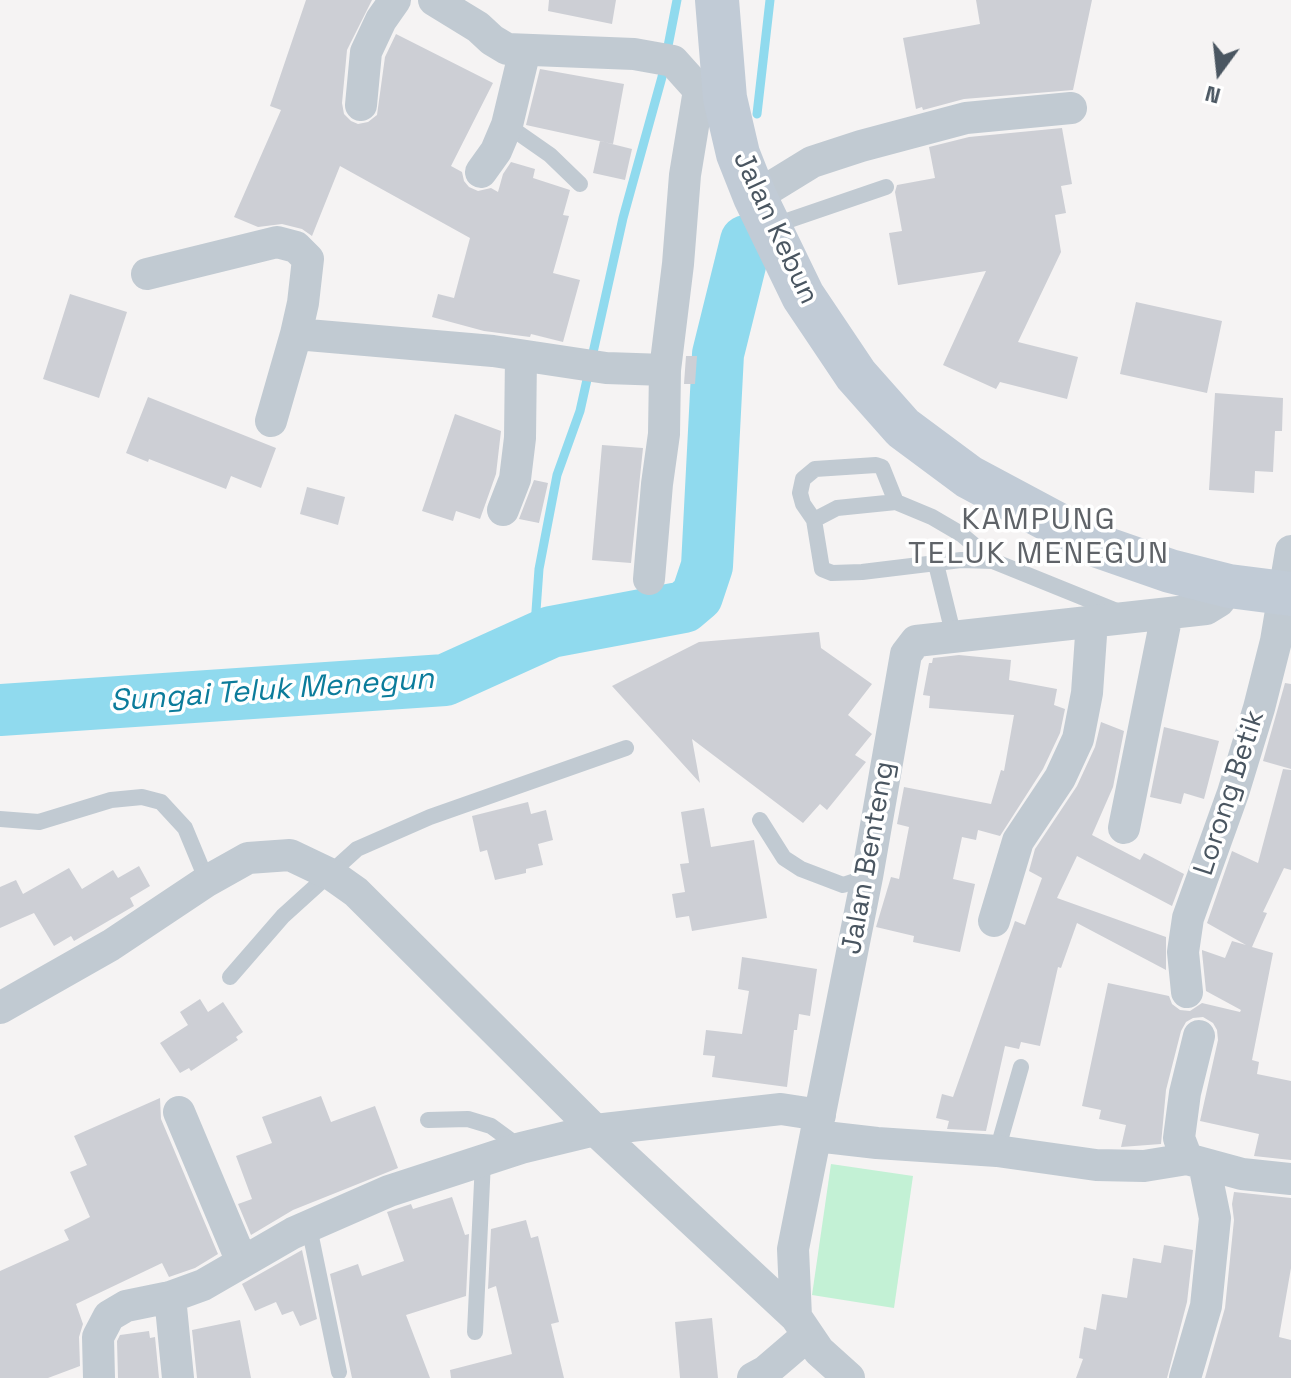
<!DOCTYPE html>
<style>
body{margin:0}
#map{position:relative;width:1291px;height:1378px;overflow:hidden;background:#f5f3f3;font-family:"Space Grotesk",sans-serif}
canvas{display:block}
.north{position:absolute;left:1179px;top:32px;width:80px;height:80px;-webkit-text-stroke:6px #fff;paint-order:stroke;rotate:195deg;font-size:22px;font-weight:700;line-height:32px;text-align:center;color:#4a5661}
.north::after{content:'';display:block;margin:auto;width:28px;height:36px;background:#4a5661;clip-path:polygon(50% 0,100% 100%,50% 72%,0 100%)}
</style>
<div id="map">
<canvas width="1291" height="1378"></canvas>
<div class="north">N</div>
</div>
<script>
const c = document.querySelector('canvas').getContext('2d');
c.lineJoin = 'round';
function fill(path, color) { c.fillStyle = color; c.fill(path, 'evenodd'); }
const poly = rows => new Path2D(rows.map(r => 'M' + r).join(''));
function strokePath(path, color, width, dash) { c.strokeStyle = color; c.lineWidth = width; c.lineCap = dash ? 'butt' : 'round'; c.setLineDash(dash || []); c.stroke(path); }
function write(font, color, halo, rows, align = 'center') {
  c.font = font + ' "Space Grotesk",sans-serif'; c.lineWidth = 7; c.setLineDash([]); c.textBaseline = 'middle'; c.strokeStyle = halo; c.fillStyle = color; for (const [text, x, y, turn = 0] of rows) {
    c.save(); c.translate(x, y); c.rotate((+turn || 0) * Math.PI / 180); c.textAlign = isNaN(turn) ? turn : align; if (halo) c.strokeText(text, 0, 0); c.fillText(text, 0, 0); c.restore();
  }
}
fill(poly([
 [831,1164,913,1176,894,1308,812,1295]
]), '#c3f1d5');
strokePath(poly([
 [757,114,770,0],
 [534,639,539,569,557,475,580,411,623,218,662,77,677,0]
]), '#90daee', 9);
strokePath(poly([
 [0,710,445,680,551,632,684,607,697,596,707,566,718,354,746,241]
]), '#90daee', 52);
fill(poly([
 [306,0,372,0,347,50,342,103,344,114,351,121,358,124,368,122,377,115,385,57,396,34,493,83,451,166,462,172,464,181,469,187,478,191,491,188,498,192,503,174,511,162,535,169,533,178,570,190,563,215,569,216,553,273,580,280,563,342,531,334,530,337,484,331,432,317,438,294,454,298,470,238,340,166,312,236,302,229,282,224,258,227,234,217,281,110,270,106],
 [549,0,616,0,612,24,548,11],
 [976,0,1092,0,1073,90,964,99,923,110,922,107,916,109,903,38,980,24],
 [540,69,624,84,613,144,526,125],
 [1062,128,1072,184,1061,186,1066,213,1055,215,1061,252,1018,342,1078,357,1067,399,1000,382,996,389,943,365,986,271,898,285,889,233,902,231,895,192,897,185,935,178,929,147,969,137],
 [600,141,632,149,625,180,593,173],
 [70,294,127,312,99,398,43,379],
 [1136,302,1222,321,1207,393,1120,374],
 [686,356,697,356,695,384,684,384],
 [1215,393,1283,398,1282,431,1275,431,1273,472,1255,471,1254,493,1209,490],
 [148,397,276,448,261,488,231,476,226,489,149,459,148,462,126,453],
 [455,414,501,431,496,474,480,519,456,511,453,521,422,511],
 [602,445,643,448,631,563,592,560],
 [534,480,548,483,539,523,519,519],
 [307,487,345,497,338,525,300,514],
 [819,632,821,648,872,684,848,715,872,734,855,755,866,762,827,810,820,804,803,823,692,739,700,783,612,686,699,642],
 [959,655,1011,660,1009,680,1057,689,1054,705,1065,709,1060,733,1043,769,1000,836,978,830,976,840,962,837,953,879,975,884,960,952,913,942,914,936,876,927,891,877,899,879,909,827,897,824,904,787,991,804,1001,770,1004,771,1014,715,929,708,930,696,923,695,929,663,932,663,933,658],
 [1285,683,1291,684,1291,769,1263,761],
 [1101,722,1124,731,1113,787,1092,835,1140,860,1144,853,1184,874,1172,906,1077,856,1057,898,1166,937,1166,970,1077,923,1061,968,1058,967,1040,1046,1021,1042,1019,1049,1005,1046,986,1131,947,1129,949,1121,936,1118,942,1094,953,1097,1015,921,1025,925,1042,878,1029,871,1035,849,1077,786,1095,747],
 [1164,727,1219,741,1204,799,1184,793,1181,804,1150,797],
 [1283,769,1291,770,1291,870,1284,868,1263,912,1267,913,1252,947,1273,953,1252,1060,1259,1062,1257,1074,1291,1081,1291,1160,1254,1156,1259,1134,1200,1121,1218,1040,1217,1030,1213,1023,1203,1017,1193,1018,1186,1022,1181,1031,1166,1090,1161,1144,1121,1147,1126,1125,1099,1119,1101,1110,1082,1106,1108,983,1169,996,1172,1004,1180,1010,1190,1011,1202,1003,1240,1012,1241,1010,1206,991,1202,952,1202,950,1225,958,1232,941,1246,945,1207,923,1232,851,1258,863],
 [528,802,531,814,546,810,553,840,538,844,543,865,526,869,526,873,495,880,487,850,480,852,472,816],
 [704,808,711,847,754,840,767,918,692,931,689,916,676,918,672,894,685,892,680,864,689,863,681,812],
 [139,866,150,886,130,898,134,906,74,941,71,936,54,946,34,913,0,928,0,887,16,880,23,894,69,868,82,889,113,870,118,878],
 [742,957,817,969,810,1016,799,1014,797,1030,794,1030,787,1087,712,1077,715,1056,703,1055,706,1030,742,1034,749,991,738,989],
 [200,999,208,1012,223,1002,243,1032,236,1037,238,1040,191,1071,189,1068,180,1073,160,1043,188,1025,180,1012],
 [321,1096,331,1122,375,1106,398,1168,293,1210,251,1235,238,1204,252,1199,236,1156,272,1143,262,1117],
 [160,1098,161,1119,218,1254,195,1268,169,1277,162,1263,76,1304,83,1324,79,1337,80,1366,48,1378,0,1378,0,1271,69,1240,64,1230,90,1217,70,1172,87,1165,74,1136],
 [1234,1192,1291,1198,1291,1268,1279,1337,1291,1340,1291,1378,1205,1378,1225,1308,1234,1220,1232,1204],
 [452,1197,465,1235,469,1234,466,1296,406,1315,430,1378,352,1378,330,1274,358,1264,362,1276,404,1261,387,1212,411,1204,413,1209],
 [526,1220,531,1238,538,1236,559,1322,551,1324,564,1378,451,1378,450,1370,512,1354,496,1286,488,1289,491,1229],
 [1164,1245,1193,1250,1187,1302,1167,1378,1076,1378,1083,1359,1079,1358,1084,1327,1096,1330,1102,1294,1127,1298,1133,1258,1161,1263],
 [302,1250,317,1319,300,1326,293,1311,282,1315,276,1302,255,1311,242,1284],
 [712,1318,718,1378,680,1378,675,1322],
 [240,1320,251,1378,197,1378,192,1330],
 [149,1331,150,1338,155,1337,159,1378,118,1378,117,1341,120,1335]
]), '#cdcfd5');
strokePath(poly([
 [507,125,550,155,580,184],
 [772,226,886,187],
 [814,520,837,508,896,502,932,517,961,534,993,561,961,560,862,572,832,573,822,569,814,520,803,504,800,493,803,479,815,469,876,465,882,467,896,502],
 [993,561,1119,612],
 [936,564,954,637],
 [0,819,39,822,111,800,142,797,161,802,185,828,207,881],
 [760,820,784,858,801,869,843,885,867,877],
 [230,977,283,916,357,849,430,817,626,748],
 [428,1120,468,1119,491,1126,521,1148],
 [997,1151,1021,1067],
 [309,1227,339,1372],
 [475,1332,483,1161]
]), '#c1cad2', 16);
strokePath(poly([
 [434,0,478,27,492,40,507,49,634,54,673,61,699,90,718,96],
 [361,105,366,52,381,20,395,0],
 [481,172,496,151,507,125,525,50],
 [755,197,812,162,861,146,966,118,1071,108],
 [147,274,277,242,296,247,308,259,303,303,296,334,493,351,606,368,665,370],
 [271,421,296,334],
 [503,510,515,479,520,438,521,356],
 [649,579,657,484,664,434,665,370,678,264,685,175,699,90],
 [1124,828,1167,614],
 [994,921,1018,841,1060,778,1078,739,1087,693,1092,621],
 [1187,992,1183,952,1188,918,1233,793,1259,708,1276,641,1291,551],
 [0,1008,111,945,207,881,248,858,290,855,332,875,356,892,595,1130,796,1317],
 [1199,1036,1185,1093,1179,1138,1187,1159,1242,1174,1291,1179],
 [179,1112,242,1262],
 [816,1136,877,1143,997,1151,1096,1165,1144,1166,1187,1159],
 [170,1297,178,1378],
 [99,1378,98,1337,109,1316,126,1306,170,1297,203,1285,293,1233,389,1191,521,1148,595,1130,781,1109,820,1115],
 [753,1378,766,1371,808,1335],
 [849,1378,819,1351,796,1317,793,1249,867,877,906,654,916,641,1206,609,1219,601,1229,586],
 [1185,1378,1206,1306,1215,1218,1204,1164]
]), '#c1cad2', 32);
strokePath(poly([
 [717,0,725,98,738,154,755,197,803,296,856,375,903,428,969,477,1098,546,1170,571,1229,586,1291,594]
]), '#c1cbd6', 44);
write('28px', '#4a5661', '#fff', [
 ["Jalan Kebun",775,228,65],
 ["Lorong Betik",1230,793,-72],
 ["Jalan Benteng",869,858,-80]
]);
c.letterSpacing = '2px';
write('30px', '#5f6368', '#fff', [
 ["KAMPUNG",1039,521],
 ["TELUK MENEGUN",1039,555]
]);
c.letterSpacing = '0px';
write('italic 30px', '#0c7c9b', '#fff', [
 ["Sungai Teluk Menegun",272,691,-4]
]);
</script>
